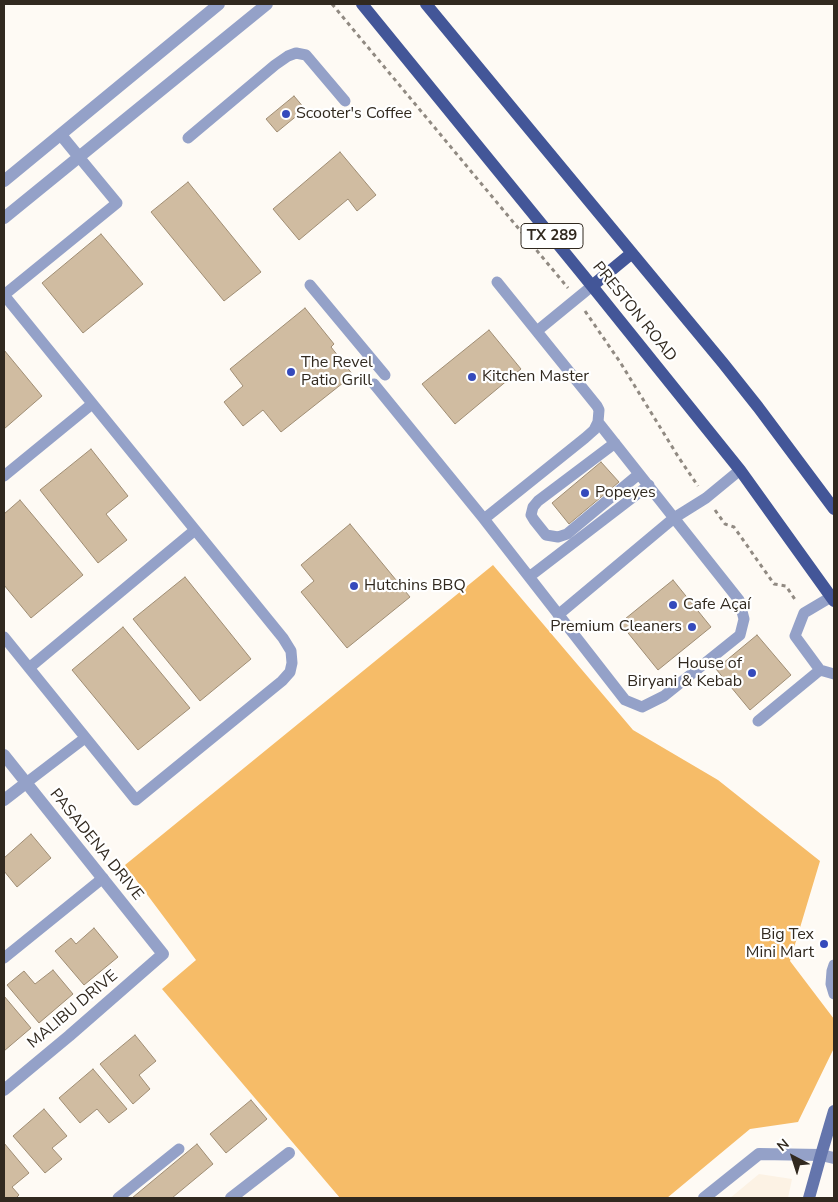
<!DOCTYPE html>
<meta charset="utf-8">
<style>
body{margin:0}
#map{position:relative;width:838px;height:1202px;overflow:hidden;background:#fefaf4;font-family:"Nunito Sans",sans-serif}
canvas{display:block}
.frame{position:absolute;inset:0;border:5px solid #31291f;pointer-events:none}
.north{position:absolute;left:768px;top:1132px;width:50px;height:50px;-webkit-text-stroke:4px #fff;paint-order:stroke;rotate:320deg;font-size:14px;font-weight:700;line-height:20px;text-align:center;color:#31291f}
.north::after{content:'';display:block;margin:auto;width:18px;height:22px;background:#31291f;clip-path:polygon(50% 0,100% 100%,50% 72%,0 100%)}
</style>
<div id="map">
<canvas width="838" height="1202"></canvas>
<div class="frame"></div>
<div class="north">N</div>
</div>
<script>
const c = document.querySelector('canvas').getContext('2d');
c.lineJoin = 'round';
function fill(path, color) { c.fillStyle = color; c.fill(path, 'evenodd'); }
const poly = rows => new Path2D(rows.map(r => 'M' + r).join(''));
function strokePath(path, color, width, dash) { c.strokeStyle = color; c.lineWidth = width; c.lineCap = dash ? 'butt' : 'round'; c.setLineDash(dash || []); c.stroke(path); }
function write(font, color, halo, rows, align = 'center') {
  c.font = font + ' "Nunito Sans",sans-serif'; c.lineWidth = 4.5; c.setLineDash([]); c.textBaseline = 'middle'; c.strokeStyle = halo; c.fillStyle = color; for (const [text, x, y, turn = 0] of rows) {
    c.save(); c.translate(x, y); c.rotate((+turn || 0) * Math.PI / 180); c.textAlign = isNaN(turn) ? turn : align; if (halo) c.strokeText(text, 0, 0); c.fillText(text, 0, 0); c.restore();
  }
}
fill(poly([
 [759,1174,792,1179,788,1198,730,1198]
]), '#fcf2e4');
fill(poly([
 [493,565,633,730,718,780,820,861,790,961,834,1019,834,1048,798,1122,750,1129,667,1198,340,1198,162,989,196,960,125,865]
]), '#f6bc68');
const building = poly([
 [294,96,305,109,277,132,266,119,294,96],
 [340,152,376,195,357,211,348,199,299,240,273,209,340,152],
 [188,182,261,272,224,301,151,212,188,182],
 [101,234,143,284,83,333,42,283,101,234],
 [305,308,334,344,331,347,353,375,281,432,263,410,243,426,224,402,243,386,230,369,305,308],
 [489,330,521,369,455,424,422,384,489,330],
 [4,350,42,396,4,429,4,350],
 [91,449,128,496,106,514,127,540,98,563,40,490,91,449],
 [601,462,619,482,569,524,552,503,601,462],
 [20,500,83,575,31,618,4,585,4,514,20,500],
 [350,524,410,597,347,648,301,592,314,581,301,565,350,524],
 [185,577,251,659,200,701,133,619,185,577],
 [673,580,711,627,658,670,620,623,673,580],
 [123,627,190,708,138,750,72,670,123,627],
 [757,635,791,675,750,710,716,669,757,635],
 [31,834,51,858,17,887,4,871,4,858,31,834],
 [94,928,118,957,84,985,55,951,71,938,76,944,94,928],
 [53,970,73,994,39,1023,7,985,24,971,35,984,53,970],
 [4,996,31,1028,4,1051,4,996],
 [135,1035,156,1061,139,1075,150,1089,133,1104,100,1064,135,1035],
 [93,1069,127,1109,109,1123,97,1109,80,1123,59,1098,93,1069],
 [251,1100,267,1119,226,1153,210,1134,251,1100],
 [44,1109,67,1136,52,1148,62,1159,45,1173,13,1136,44,1109],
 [4,1143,29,1173,12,1187,19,1195,16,1198,4,1198,4,1143],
 [197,1144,213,1164,172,1198,132,1198,197,1144]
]);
fill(building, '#d0bca1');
strokePath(building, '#a08d73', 1);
strokePath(poly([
 [332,4,568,288],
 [585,311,620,362,679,458,698,486],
 [715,510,725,524,734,527,774,584,786,586,796,601]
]), '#918a82', 3, [4, 4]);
strokePath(poly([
 [188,138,275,65,288,56,296,53,306,55,345,101],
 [310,285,385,375],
 [4,295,283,638,291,651,292,663,290,672,282,681,136,800,4,637],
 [4,295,117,203,79,157],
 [537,331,592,286],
 [374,384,484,519,585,438,594,430,598,422,599,410,597,406,497,282],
 [598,422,674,518,706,498,740,470],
 [615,443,538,501,533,507,531,515,534,520,546,535,558,537,567,534,639,474],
 [4,476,92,404],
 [484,519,625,700,642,707,664,696,740,635,744,619,739,600,674,518,558,615],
 [529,577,649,485],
 [831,597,804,613,795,636,820,670,834,674],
 [29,668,195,530],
 [758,721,820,670],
 [26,783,85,738],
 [4,958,103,878],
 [834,965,832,971,831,984,834,994],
 [118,1198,179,1149]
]), '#94a1c8', 11);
strokePath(poly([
 [61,135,79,157],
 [4,181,219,4],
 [4,218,267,4],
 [4,755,163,954,69,1036,4,1090],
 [4,800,26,783],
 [231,1198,289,1153],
 [704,1198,759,1154,821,1155,834,1158]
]), '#94a1c8', 12);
strokePath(poly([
 [809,1198,821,1155,834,1111]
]), '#6475ac', 12);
strokePath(poly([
 [362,4,592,286,740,470,834,601],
 [426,4,516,113,723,363,758,407,834,509],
 [592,286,632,253]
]), '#435698', 12);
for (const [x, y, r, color] of [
 [286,114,5,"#354abc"],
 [291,372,5,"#354abc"],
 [472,377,5,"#354abc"],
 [585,493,5,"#354abc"],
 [354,586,5,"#354abc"],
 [673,605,5,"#354abc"],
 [692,627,5,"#354abc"],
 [752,673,5,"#354abc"],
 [824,944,5,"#354abc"]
]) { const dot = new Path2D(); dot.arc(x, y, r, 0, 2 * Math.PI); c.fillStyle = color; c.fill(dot); strokePath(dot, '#fff', 2); }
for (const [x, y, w] of [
 [552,236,62]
]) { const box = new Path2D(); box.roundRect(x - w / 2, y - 12.5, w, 25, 4); c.fillStyle = '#fff'; c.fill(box); strokePath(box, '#31291f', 1); }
write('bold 15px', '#31291f', null, [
 ["TX 289",552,236]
]);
write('16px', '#31291f', '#fff', [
 ["Scooter's Coffee",296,114],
 ["The Revel",301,363],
 ["Patio Grill",301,381],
 ["Kitchen Master",482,377],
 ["Popeyes",595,493],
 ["Hutchins BBQ",364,586],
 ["Cafe Açaí",683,605],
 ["Premium Cleaners",682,627,"right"],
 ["House of",742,664,"right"],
 ["Biryani & Kebab",742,682,"right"],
 ["Big Tex",814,935,"right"],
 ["Mini Mart",814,953,"right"]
], 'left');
write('16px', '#31291f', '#fff', [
 ["PRESTON ROAD",634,312,51],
 ["PASADENA DRIVE",96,845,51],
 ["MALIBU DRIVE",73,1010,-40]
]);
</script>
